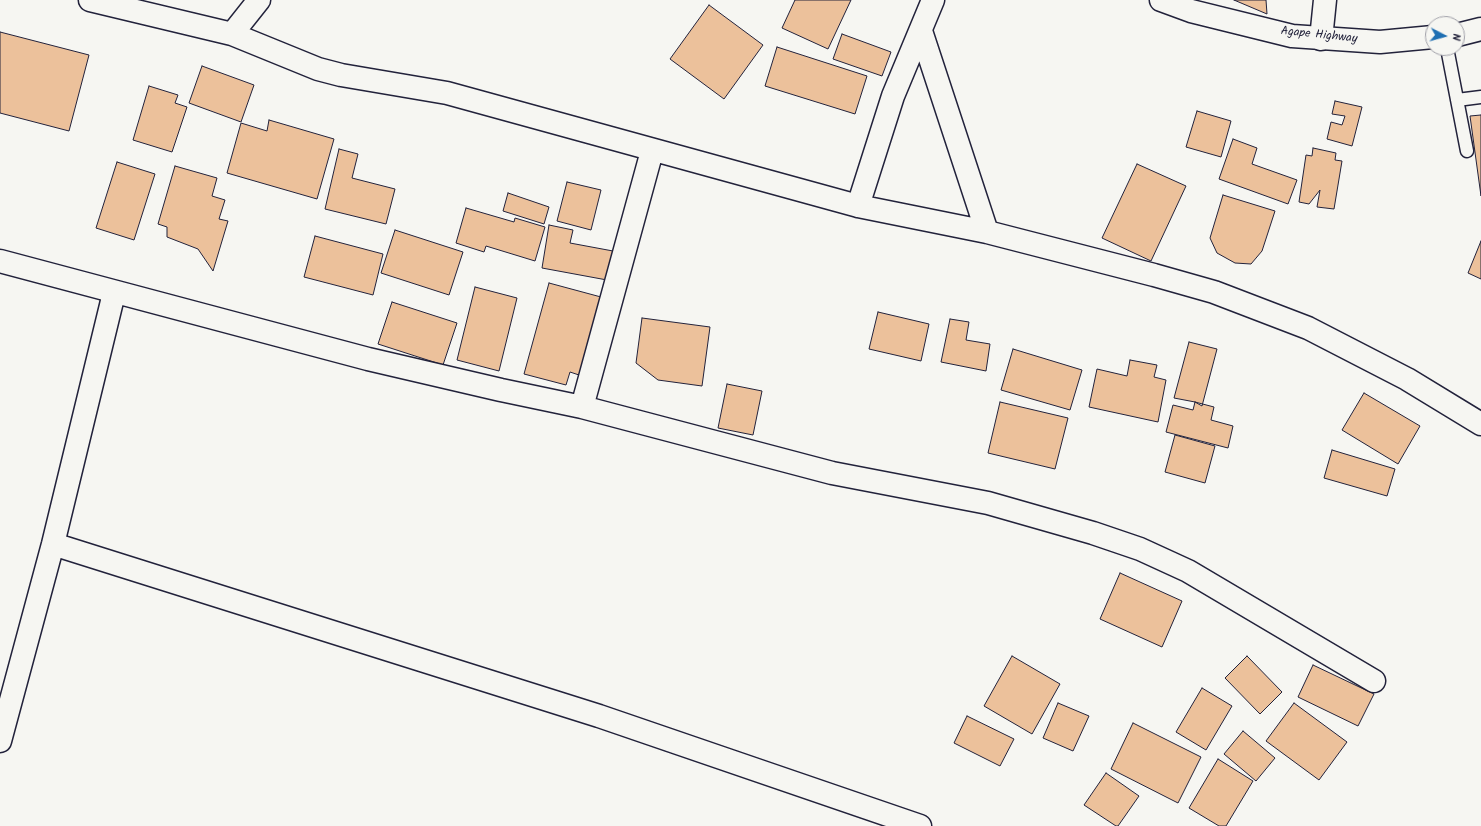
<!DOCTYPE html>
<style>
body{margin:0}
#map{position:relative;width:1481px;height:826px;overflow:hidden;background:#f6f6f2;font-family:Kalam,sans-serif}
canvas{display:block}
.north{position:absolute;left:1425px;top:16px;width:40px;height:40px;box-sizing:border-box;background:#f6f6f2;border:1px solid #a1a1a9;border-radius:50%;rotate:96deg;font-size:11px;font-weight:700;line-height:16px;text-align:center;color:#22223b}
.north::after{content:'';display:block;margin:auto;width:14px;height:18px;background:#1f6fb2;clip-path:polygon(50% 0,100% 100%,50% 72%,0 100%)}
</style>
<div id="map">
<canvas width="1481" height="826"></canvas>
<div class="north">N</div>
</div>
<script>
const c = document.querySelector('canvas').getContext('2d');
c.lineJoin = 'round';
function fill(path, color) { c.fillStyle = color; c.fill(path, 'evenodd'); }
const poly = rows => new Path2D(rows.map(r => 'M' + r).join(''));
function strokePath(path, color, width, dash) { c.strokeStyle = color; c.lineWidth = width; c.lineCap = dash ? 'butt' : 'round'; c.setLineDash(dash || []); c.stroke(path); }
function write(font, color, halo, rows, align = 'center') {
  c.font = font + ' Kalam,sans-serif'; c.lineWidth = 3; c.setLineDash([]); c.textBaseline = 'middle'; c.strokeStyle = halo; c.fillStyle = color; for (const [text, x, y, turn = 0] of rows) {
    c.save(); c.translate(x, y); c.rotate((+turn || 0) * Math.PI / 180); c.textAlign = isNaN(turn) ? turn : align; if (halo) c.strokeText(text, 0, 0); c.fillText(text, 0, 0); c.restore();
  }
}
const building = poly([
 [795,0,851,0,828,49,782,28,795,0],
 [1234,0,1266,0,1267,14,1234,0],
 [709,5,763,45,724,99,670,59,709,5],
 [0,32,89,55,69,131,0,113,0,32],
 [842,34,891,52,882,76,833,59,842,34],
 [777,47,867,76,855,114,765,86,777,47],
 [202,66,254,85,241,122,189,103,202,66],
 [149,86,178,95,175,103,187,107,172,152,133,140,149,86],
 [1335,101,1362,107,1352,146,1327,139,1331,122,1342,125,1345,116,1332,114,1335,101],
 [1197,111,1231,121,1221,157,1186,147,1197,111],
 [1481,115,1481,196,1470,116,1481,115],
 [269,120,334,139,317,199,227,173,241,123,267,131,269,120],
 [1233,139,1257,148,1252,164,1297,180,1288,204,1219,179,1233,139],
 [1313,148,1336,153,1335,160,1342,161,1334,209,1317,207,1320,190,1309,204,1299,202,1306,155,1312,156,1313,148],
 [339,149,358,154,352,178,395,189,386,224,325,209,339,149],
 [117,162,155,174,134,240,96,228,117,162],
 [1137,164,1186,186,1151,261,1102,238,1137,164],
 [175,166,217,178,212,196,225,200,219,219,228,221,213,271,198,249,167,237,167,227,158,224,175,166],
 [567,182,601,190,591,230,557,221,567,182],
 [508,193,549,207,544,224,503,211,508,193],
 [1223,195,1275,211,1262,251,1251,264,1235,263,1217,253,1210,238,1223,195],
 [466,208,514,222,515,218,545,227,535,261,486,246,484,252,456,243,466,208],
 [549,225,573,230,570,243,613,251,607,280,542,268,549,225],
 [395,230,463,252,449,295,381,273,395,230],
 [315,236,383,254,373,295,304,277,315,236],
 [1481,241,1481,279,1468,273,1481,241],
 [549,283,601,297,579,375,570,372,566,385,524,374,549,283],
 [475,287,517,298,499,371,457,360,475,287],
 [392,302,457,323,443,365,378,344,392,302],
 [878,312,929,324,921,361,869,349,878,312],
 [642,318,710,327,702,386,658,380,636,363,642,318],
 [950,319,969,322,966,340,990,344,986,371,941,362,950,319],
 [1189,342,1217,349,1202,406,1195,402,1174,398,1189,342],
 [1013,349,1082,370,1070,410,1001,390,1013,349],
 [1130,360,1157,365,1154,377,1166,380,1158,422,1089,407,1097,369,1127,376,1130,360],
 [727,384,762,391,753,435,718,428,727,384],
 [1364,393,1420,426,1398,464,1342,430,1364,393],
 [1000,402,1068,418,1055,469,988,453,1000,402],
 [1195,402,1214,407,1211,420,1233,426,1228,448,1166,432,1173,405,1193,410,1195,402],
 [1175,435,1215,446,1205,483,1165,472,1175,435],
 [1332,450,1395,469,1387,496,1324,478,1332,450],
 [1120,573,1182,601,1162,647,1100,619,1120,573],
 [1012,656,1060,684,1032,734,984,706,1012,656],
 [1247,656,1282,692,1260,714,1225,678,1247,656],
 [1313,665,1374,694,1358,726,1298,697,1313,665],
 [1202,688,1232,706,1206,750,1176,732,1202,688],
 [1058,703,1089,716,1073,751,1043,738,1058,703],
 [1294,703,1347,742,1319,780,1266,741,1294,703],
 [967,716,1014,739,1000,766,954,743,967,716],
 [1133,723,1201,757,1178,803,1111,769,1133,723],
 [1243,731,1275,758,1256,781,1224,754,1243,731],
 [1218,759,1253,781,1226,826,1219,826,1189,808,1218,759],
 [1106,773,1139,796,1118,826,1116,826,1084,805,1106,773]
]);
fill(building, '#ecc19b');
strokePath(building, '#22223b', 1);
const service = poly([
 [1447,48,1467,151],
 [1457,100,1481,97]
]);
const minor = poly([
 [90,0,232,34,318,69,341,75,447,93,858,206,987,232,1154,275,1214,292,1308,328,1407,379,1481,424],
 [921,31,987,232],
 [232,34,259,0],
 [1321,39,1325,0],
 [858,206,893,96,933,0],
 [0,261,368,359,501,390,582,407,832,473,988,503,1093,533,1140,549,1188,571,1374,681],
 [582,407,652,151],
 [53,544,599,716,920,826],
 [0,741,53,544,114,293]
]);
const tertiary = poly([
 [1161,0,1191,11,1292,36,1380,42,1433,37],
 [1457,35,1481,29]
]);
strokePath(service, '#22223b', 15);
strokePath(minor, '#22223b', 25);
strokePath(tertiary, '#22223b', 25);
strokePath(service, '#f6f6f2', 12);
strokePath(minor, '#f6f6f2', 22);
strokePath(tertiary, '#f6f6f2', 22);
write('12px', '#22223b', '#f6f6f2', [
 ["Agape Highway",1319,36,6]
]);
</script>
